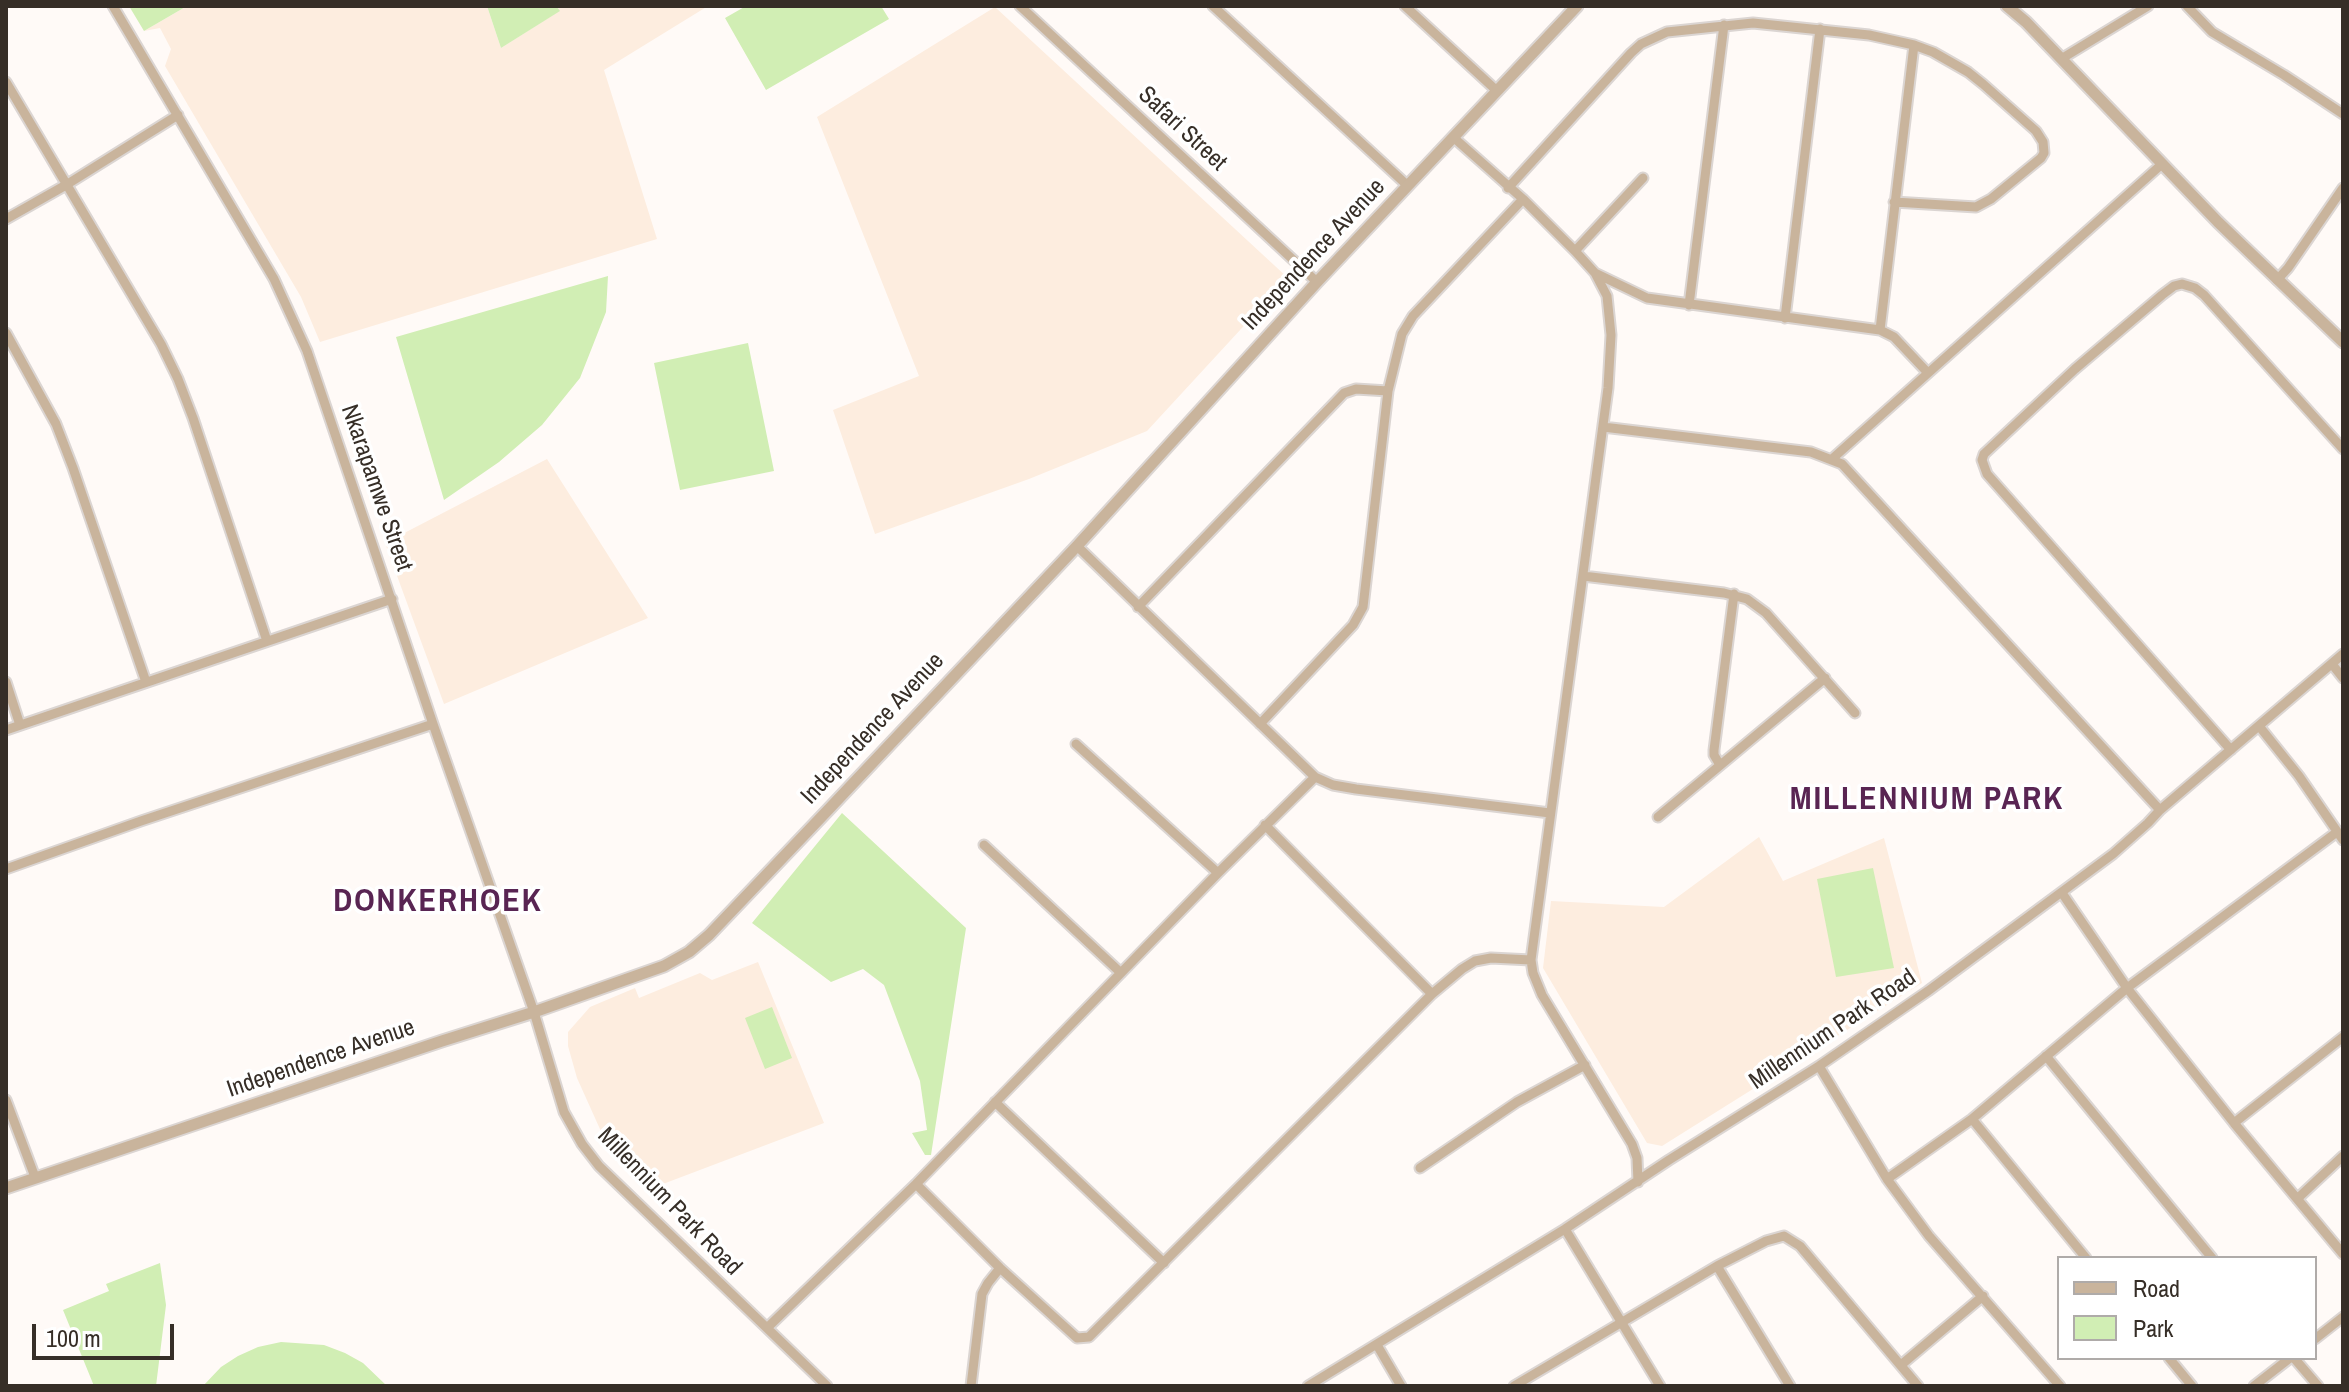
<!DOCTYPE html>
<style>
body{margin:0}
#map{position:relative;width:2349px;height:1392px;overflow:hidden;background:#fffaf7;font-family:"Archivo Narrow",sans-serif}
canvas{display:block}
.frame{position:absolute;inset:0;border:8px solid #362e27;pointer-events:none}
.legend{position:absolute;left:2057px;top:1256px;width:260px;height:104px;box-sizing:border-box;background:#fff;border:2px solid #afaba9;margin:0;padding:10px 14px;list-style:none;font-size:24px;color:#362e27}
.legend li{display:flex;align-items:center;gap:16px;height:40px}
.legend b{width:40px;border:2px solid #afaba9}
.scale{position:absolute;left:32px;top:1324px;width:142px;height:36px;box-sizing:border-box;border:4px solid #362e27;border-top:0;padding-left:10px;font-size:24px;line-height:28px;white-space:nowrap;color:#362e27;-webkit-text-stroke:6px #fff;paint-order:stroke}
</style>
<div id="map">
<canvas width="2349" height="1392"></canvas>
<div class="frame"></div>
<ul class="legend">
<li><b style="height:10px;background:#c9b49c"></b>Road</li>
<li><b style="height:22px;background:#d1eeb4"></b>Park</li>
</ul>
<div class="scale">100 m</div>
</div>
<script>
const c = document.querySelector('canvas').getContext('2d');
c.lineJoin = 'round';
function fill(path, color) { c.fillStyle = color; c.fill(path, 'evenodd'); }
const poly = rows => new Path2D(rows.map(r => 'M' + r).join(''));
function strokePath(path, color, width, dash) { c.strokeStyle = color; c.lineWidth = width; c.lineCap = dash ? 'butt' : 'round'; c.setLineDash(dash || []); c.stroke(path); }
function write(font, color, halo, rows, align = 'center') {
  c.font = font + ' "Archivo Narrow",sans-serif'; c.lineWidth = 7; c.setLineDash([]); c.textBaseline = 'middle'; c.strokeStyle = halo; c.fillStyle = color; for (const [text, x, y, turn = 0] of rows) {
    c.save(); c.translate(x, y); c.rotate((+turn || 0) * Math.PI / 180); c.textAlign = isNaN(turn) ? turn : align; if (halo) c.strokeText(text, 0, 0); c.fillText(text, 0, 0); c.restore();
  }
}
fill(poly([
 [187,6,487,6,501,48,559,11,556,6,708,6,604,70,657,239,320,342,301,297,165,66,171,49,160,28,144,31],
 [995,7,1288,278,1147,431,1029,479,875,534,833,410,919,376,817,117],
 [547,459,648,618,444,704,385,543],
 [1759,837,1783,881,1884,838,1922,983,1662,1146,1647,1143,1543,968,1551,901,1664,907],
 [758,962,824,1123,655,1187,604,1138,577,1078,568,1046,568,1032,590,1007,635,988,639,998,700,973,712,980]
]), '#fdeddf');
fill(poly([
 [129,6,187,6,144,31],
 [487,6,556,6,560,11,501,48],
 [746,6,881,6,889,19,766,90,725,18],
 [608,276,606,312,580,378,542,425,499,462,444,500,396,337],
 [748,343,774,471,680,490,654,363],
 [842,813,966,928,931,1155,925,1155,912,1133,927,1130,920,1081,884,985,863,969,831,982,752,923],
 [1873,868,1894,968,1836,977,1817,879],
 [772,1007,792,1058,765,1069,745,1018],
 [160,1263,166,1305,156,1386,94,1386,63,1310,109,1291,106,1284],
 [281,1342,324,1345,345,1353,363,1363,387,1386,203,1386,221,1367,238,1356,258,1347]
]), '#d1eeb4');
const minor = poly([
 [113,6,274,279,307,351,433,724,534,1012,564,1112,582,1144,599,1166,827,1386],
 [1020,6,1317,282],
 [1213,6,1408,186],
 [1405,6,1497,91],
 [2187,6,2212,32,2284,75,2343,114],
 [2061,59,2148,6],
 [6,82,161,344,178,379,193,418,267,641],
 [1453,137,1523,199,1575,251,1595,273,1607,296,1611,335,1608,388,1531,960,1533,973,1542,995,1632,1144,1637,1158,1638,1182],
 [1508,188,1631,53,1641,44,1667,32,1753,23,1869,35,1914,45,1933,52,1968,72,1983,84,2036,131,2043,142,2044,153,2041,158,1991,199,1976,207,1894,202],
 [6,219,66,185,178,115],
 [1575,251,1643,178],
 [1595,273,1647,298,1880,330,1894,337,1928,373],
 [2277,280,2288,268,2343,188],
 [1689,305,1724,25],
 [1785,318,1820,29],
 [1880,330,1914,45],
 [6,333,56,424,73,468,146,682],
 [1603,427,1811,452,1842,464,2160,810],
 [1832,459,2162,164],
 [1077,546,1315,777,1333,785,1356,789,1550,813],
 [1583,576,1724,593,1747,599,1766,613,1855,713],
 [1138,607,1344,393,1356,389,1388,391],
 [2332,664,2343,678],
 [6,682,20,725],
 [1260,724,1353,625,1363,607,1388,391,1402,334,1413,316,1523,199],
 [2259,726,2299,776,2343,840],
 [6,730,392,599],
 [1076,744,1218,873],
 [2231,750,1987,474,1982,460,1984,454,2075,369,2162,295,2174,286,2182,284,2195,288,2204,295,2343,449],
 [1720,765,1714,755,1714,750,1734,594],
 [1658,817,1825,678],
 [1265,825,1432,994],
 [984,845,1121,973],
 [6,869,141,821,433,724],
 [2062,893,2127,988,2234,1123,2343,1254],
 [2046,1056,2212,1258],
 [1819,1066,1887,1179,1929,1236,2060,1386],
 [6,1100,35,1177],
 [995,1102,1164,1263],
 [1972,1119,2086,1258],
 [2234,1123,2343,1037],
 [1420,1168,1517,1102,1585,1065],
 [1887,1179,1972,1119,2127,988,2337,832],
 [916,1184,1000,1268,1077,1338,1089,1337,1432,994,1462,969,1475,961,1491,958,1531,960],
 [2297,1199,2343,1156],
 [1565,1229,1660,1386],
 [1717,1266,1790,1386],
 [767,1328,916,1184,1218,873,1315,777],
 [2315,1339,2343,1317],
 [1377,1345,1401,1386],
 [2169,1358,2192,1386],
 [2294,1358,2318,1386],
 [1901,1365,1983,1296],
 [971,1386,982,1294,988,1283,1000,1268],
 [1308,1386,1565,1229,1669,1160,1819,1066,1928,991,2113,854,2148,823,2160,810,2343,654],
 [1514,1386,1717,1266,1766,1241,1784,1236,1800,1246,1918,1386],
 [2254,1386,2290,1358]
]);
const tertiary = poly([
 [2007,6,2026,22,2218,222,2343,342],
 [6,1188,442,1041,534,1012,664,966,689,952,709,935,828,810,1077,546,1317,282,1577,6]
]);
strokePath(minor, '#dbd5d2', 13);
strokePath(tertiary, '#dbd5d2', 15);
strokePath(minor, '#c9b49c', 9);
strokePath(tertiary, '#c9b49c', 11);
write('24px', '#362e27', '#fff', [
 ["Safari Street",1182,129,43],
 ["Independence Avenue",1314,255,-47],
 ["Nkarapamwe Street",376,488,71],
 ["Independence Avenue",873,729,-47],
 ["Millennium Park Road",1833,1030,-34],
 ["Independence Avenue",321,1059,-19],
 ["Millennium Park Road",669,1202,46]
]);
c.letterSpacing = '2px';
write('bold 32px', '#592553', '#fff', [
 ["MILLENNIUM PARK",1927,800],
 ["DONKERHOEK",438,902]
]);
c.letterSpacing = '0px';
</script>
